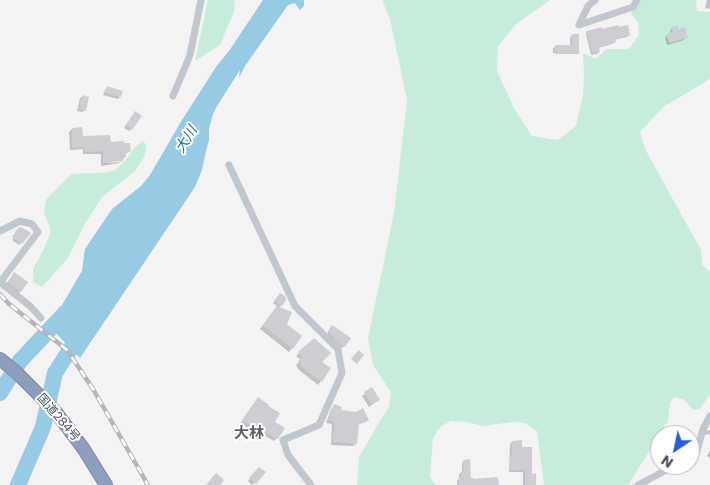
<!DOCTYPE html>
<meta charset="utf-8">
<style>
body{margin:0}
#map{position:relative;width:710px;height:485px;overflow:hidden;background:#f4f2f2;font-family:Poppins,sans-serif}
canvas{display:block}
.north{position:absolute;left:650px;top:425px;width:50px;height:50px;box-sizing:border-box;background:#fff;border:1px solid #b7babf;border-radius:50%;rotate:214deg;font-size:14px;font-weight:700;line-height:20px;text-align:center;color:#4b525e}
.north::after{content:'';display:block;margin:auto;width:18px;height:22px;background:#2b5dd6;clip-path:polygon(50% 0,100% 100%,50% 72%,0 100%)}
</style>
<div id="map">
<canvas width="710" height="485"></canvas>
<div class="north">N</div>
</div>
<script>
const c = document.querySelector('canvas').getContext('2d');
c.lineJoin = 'round';
function fill(path, color) { c.fillStyle = color; c.fill(path, 'evenodd'); }
const poly = rows => new Path2D(rows.map(r => 'M' + r).join(''));
function strokePath(path, color, width, dash) { c.strokeStyle = color; c.lineWidth = width; c.lineCap = dash ? 'butt' : 'round'; c.setLineDash(dash || []); c.stroke(path); }
function write(font, color, halo, rows, align = 'center') {
  c.font = font + ' Poppins,"Noto Sans JP",sans-serif'; c.lineWidth = 4; c.setLineDash([]); c.textBaseline = 'middle'; c.strokeStyle = halo; c.fillStyle = color; for (const [text, x, y, turn = 0] of rows) {
    c.save(); c.translate(x, y); c.rotate((+turn || 0) * Math.PI / 180); c.textAlign = isNaN(turn) ? turn : align; if (halo) c.strokeText(text, 0, 0); c.fillText(text, 0, 0); c.restore();
  }
}
fill(poly([
 [208,0,234,0,235,9,220,45,195,61],
 [382,0,550,0,516,24,498,46,497,71,515,110,532,136,558,140,576,126,583,95,584,72,583,53,596,59,606,49,629,49,639,35,638,22,631,14,638,0,696,0,697,11,710,12,710,79,663,107,640,132,645,149,701,250,702,265,710,272,710,394,700,409,693,410,683,399,674,397,670,403,668,421,628,485,544,485,537,431,525,423,513,422,482,426,467,422,451,421,441,426,433,438,430,477,435,485,357,485,359,457,380,421,389,407,391,392,373,365,368,338,394,213,407,100,390,19],
 [143,141,147,146,144,157,135,171,102,197,85,224,68,258,42,287,33,282,33,269,44,249,51,231,44,212,46,200,71,174,99,173,114,171,125,161,135,147]
]), '#c6edda');
fill(poly([
 [263,0,304,0,304,6,300,10,295,3,288,5,245,66,239,78,240,70,217,106,213,114,209,129,209,140,206,151,202,170,195,187,80,358,45,322,51,321,59,310,82,271,85,249,112,209,141,186,150,175,182,120,216,67,229,51]
]), '#97cae5');
fill(poly([
 [707,0,710,0,710,9,705,8],
 [672,28,687,37,684,40,667,45,665,37,670,34,670,31],
 [601,30,629,35,627,37,614,40,615,42,612,44,598,48,599,52,597,54,591,55,586,34,588,31],
 [572,35,577,54,577,53,553,53,553,48,556,46,570,46,570,38],
 [107,88,120,97,118,99,103,95,105,90],
 [83,96,85,110,82,112,77,111,80,98],
 [133,115,131,129,129,131,124,128],
 [72,129,81,137,109,143,130,151,127,153,125,153,125,157,120,162,120,160,104,161,104,163,120,162,119,163,101,166,101,154,83,154,83,149,70,150,69,132],
 [16,232,29,233,19,245,12,240,14,238,12,237],
 [12,276,27,283,18,294,6,284],
 [278,297,281,305,279,308,292,348,289,352,260,329,277,306,273,303],
 [330,329,344,346,342,348,327,334],
 [314,339,321,362,329,369,318,385,299,370,296,365,301,360,296,356],
 [372,389,378,400,369,407,362,396],
 [255,402,273,423,277,438,274,441,249,427,247,428,241,423],
 [334,406,339,411,368,420,365,422,357,425,356,443,353,446,331,445,332,424,326,423,331,409],
 [512,442,521,448,535,485,523,485,523,472,509,472,510,444],
 [710,450,710,458,707,456],
 [464,461,470,479,498,485,457,485,457,481,459,479,459,474,462,472,462,463],
 [259,468,264,473,252,485,248,481]
]), '#0003');
strokePath(poly([
 [0,393,20,361,66,312],
 [18,485,43,427,55,373,82,331]
]), '#97cae5', 16);
fill(poly([
 [619,25,619,27,628,25,630,35,615,39,616,42,599,47,600,52,593,54,586,31,602,27,602,29],
 [678,25,679,29,685,27,688,38,669,43,666,34,672,32,671,27],
 [572,34,579,34,579,54,555,54,555,45,572,45],
 [107,86,123,91,121,97,105,93],
 [82,95,89,97,86,111,79,109],
 [135,111,142,116,132,130,126,125],
 [82,127,83,136,110,135,111,142,124,141,123,143,130,143,131,151,126,151,126,157,123,157,123,161,110,162,110,163,103,163,103,151,85,152,85,147,72,148,72,128],
 [21,227,31,233,22,244,13,238,15,235,14,234,18,228],
 [14,272,28,282,21,292,8,282],
 [280,293,285,296,286,300,282,306,274,301],
 [277,306,292,312,287,324,302,336,293,349,263,325,275,310],
 [332,325,351,338,345,347,339,343,328,331],
 [314,338,331,353,322,362,331,368,322,382,301,366,302,365,298,361,303,357,298,352],
 [359,350,364,355,357,364,351,359],
 [372,387,380,400,371,405,364,392],
 [258,397,269,405,268,406,280,413,275,422,285,428,278,439,252,425,251,426,242,420],
 [334,404,342,407,341,410,356,412,363,408,369,420,363,423,359,423,357,444,333,442,334,421,328,420],
 [522,440,522,447,532,447,532,474,536,473,536,485,525,485,525,470,510,470,510,456,512,456,512,441],
 [470,459,471,478,473,478,473,479,498,477,499,485,459,485,459,478,461,478,461,471,464,471,463,460],
 [259,467,266,472,256,484,249,478],
 [216,473,224,480,220,485,206,485]
]), '#ccced4');
const highway = poly([
 [0,359,16,372,55,411,83,448,106,485]
]);
strokePath(highway, '#7a89a7', 14);
strokePath(poly([
 [702,433,710,432]
]), '#c1c7cf', 4);
strokePath(poly([
 [595,0,588,6,579,25,633,7,637,0],
 [173,96,190,55,201,0],
 [229,165,295,306,338,349,342,373,319,425,283,440,288,455,311,485],
 [0,231,20,221,32,224,38,232,4,277,1,283,30,306,41,318],
 [690,457,696,454,703,429,710,416],
 [638,485,676,465]
]), '#c1c7cf', 7);
strokePath(highway, '#8f9ebc', 12);
const rail = poly([
 [0,294,9,304,67,350,93,389,148,485]
]);
strokePath(rail, '#b5b6bb', 4.5);
strokePath(rail, '#fff', 2.5, [8]);
write('12px', '#4b525e', '#fff', [
 ["国道284号",58,418,49]
]);
write('italic 14px', '#1973a3', '#fff', [
 ["大川",187,140,-58]
]);
write('bold 15px', '#5f6166', '#fff', [
 ["大林",249,434]
]);
</script>
